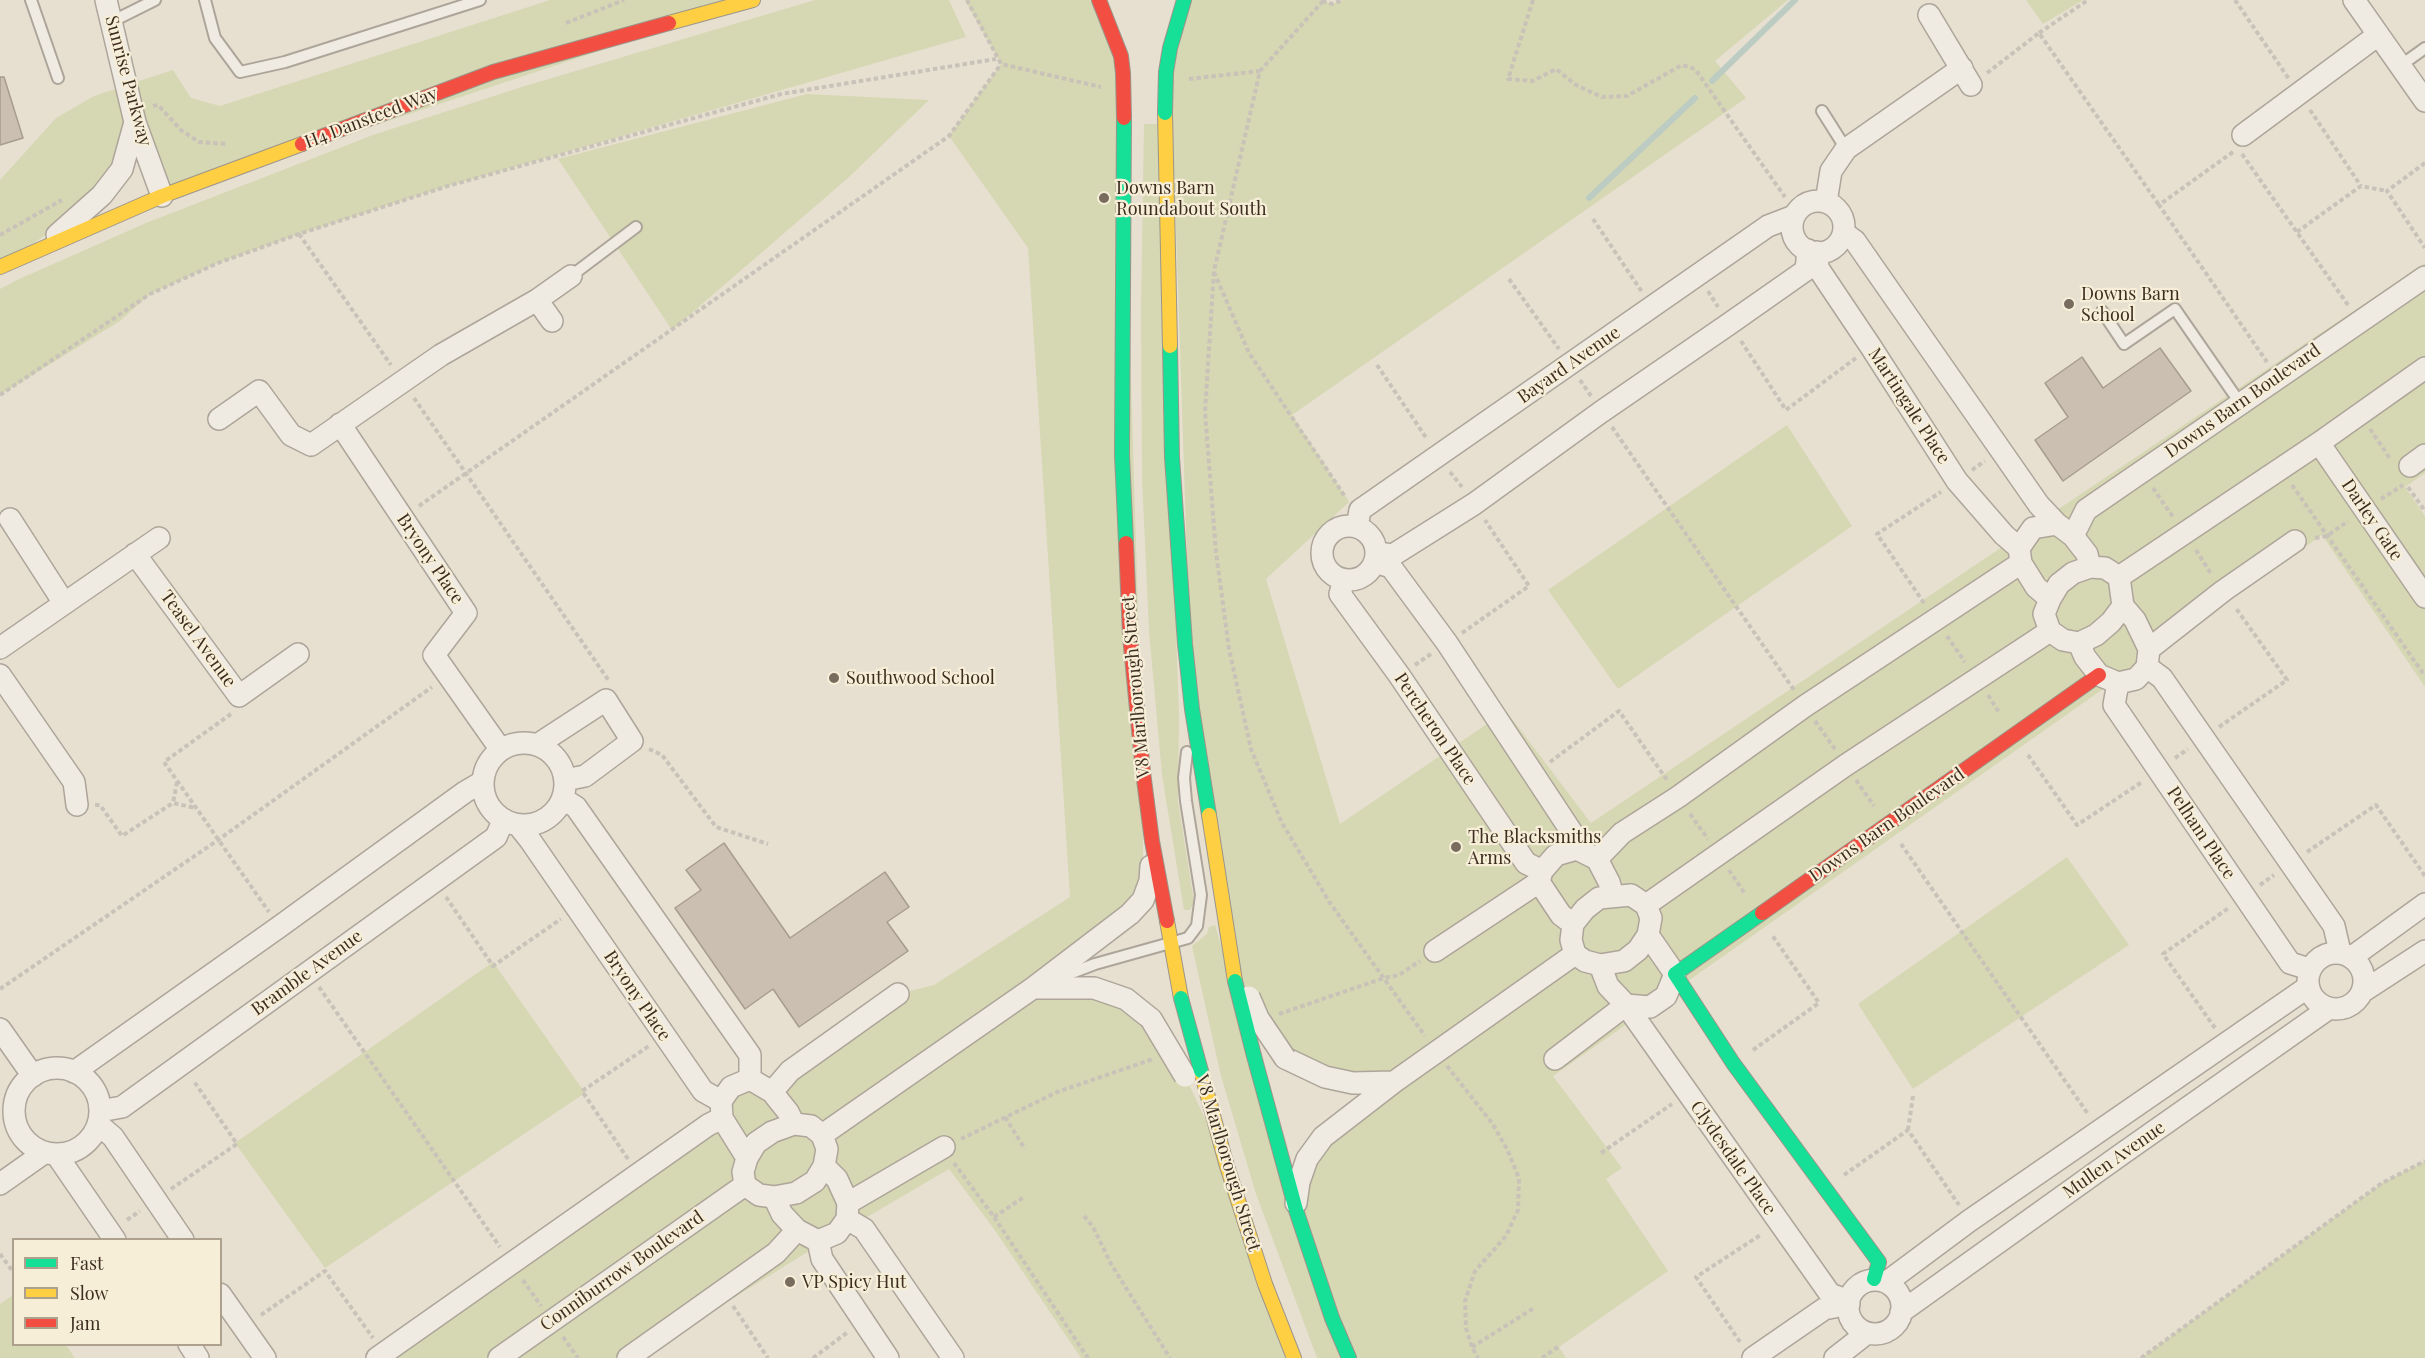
<!DOCTYPE html>
<style>
body{margin:0}
#map{position:relative;width:2425px;height:1358px;overflow:hidden;background:#e7e0d1;font-family:"Playfair Display",serif}
canvas{display:block}
.legend{position:absolute;left:12px;top:1238px;width:210px;height:108px;box-sizing:border-box;background:#f7eed8;border:2px solid #ada18e;margin:0;padding:8px 10px;list-style:none;font-size:18px;color:#3d2e20}
.legend li{display:flex;align-items:center;gap:12px;height:30px}
.legend b{width:30px;border:2px solid #ada18e}
</style>
<div id="map">
<canvas width="2425" height="1358"></canvas>
<ul class="legend">
<li><b style="height:8px;background:#16e098"></b>Fast</li>
<li><b style="height:8px;background:#ffcf43"></b>Slow</li>
<li><b style="height:8px;background:#f24e42"></b>Jam</li>
</ul>
</div>
<script>
const c = document.querySelector('canvas').getContext('2d');
c.lineJoin = 'round';
function fill(path, color) { c.fillStyle = color; c.fill(path, 'evenodd'); }
const poly = rows => new Path2D(rows.map(r => 'M' + r).join(''));
function strokePath(path, color, width, dash) { c.strokeStyle = color; c.lineWidth = width; c.lineCap = dash ? 'butt' : 'round'; c.setLineDash(dash || []); c.stroke(path); }
function write(font, color, halo, rows, align = 'center') {
  c.font = font + ' "Playfair Display",serif'; c.lineWidth = 4.5; c.setLineDash([]); c.textBaseline = 'middle'; c.strokeStyle = halo; c.fillStyle = color; for (const [text, x, y, turn = 0] of rows) {
    c.save(); c.translate(x, y); c.rotate((+turn || 0) * Math.PI / 180); c.textAlign = isNaN(turn) ? turn : align; if (halo) c.strokeText(text, 0, 0); c.fillText(text, 0, 0); c.restore();
  }
}
fill(poly([
 [550,0,753,0,162,196,136,124,102,195,0,267,0,180,56,118,94,96,173,70,191,98,220,106],
 [815,0,949,0,966,37,448,186,299,234,218,263,150,294,120,321,0,395,0,289,17,280,146,223,373,135,525,86],
 [965,0,1099,0,1121,56,1143,772,1143,900,1034,988,1126,999,1185,1076,1226,1163,1294,1358,1081,1358,994,1229,949,1169,809,1251,637,1358,390,1358,711,1120,751,1061,772,1092,898,994,934,985,1070,897,1028,248,949,136,1001,64],
 [1184,0,1322,0,1332,4,1343,0,1788,0,1715,61,1746,98,1292,415,1349,502,1266,579,1340,824,1506,711,1591,823,2425,263,2425,473,2405,487,2425,516,2425,687,2322,535,1553,1076,1622,1168,1606,1179,1668,1271,1559,1347,1566,1358,1355,1358,1296,1210,1307,1159,1393,1082,1285,1058,1231,962,1192,709,1170,48],
 [2026,0,2083,0,2043,24],
 [807,94,929,100,848,178,672,330,558,159],
 [1144,124,1159,124,1179,717,1178,801,1194,902,1190,910,1184,910,1162,775,1149,631,1142,478,1141,310],
 [1787,425,1852,526,1618,689,1548,590],
 [2067,857,2129,945,1913,1089,1858,1004],
 [1215,925,1343,1358,1317,1358,1256,1194,1221,1076,1192,946,1207,934,1209,927],
 [493,962,585,1093,325,1268,235,1143],
 [2425,1161,2425,1358,2141,1358,2382,1183],
 [13,1295,14,1344,66,1345,75,1358,0,1358,0,1304]
]), '#d6d7b3');
strokePath(poly([
 [1712,81,1795,0],
 [1589,198,1695,98]
]), '#bcccc2', 6);
const building = poly([
 [0,77,4,77,23,138,0,145,0,77],
 [2160,348,2191,391,2063,481,2035,440,2068,417,2045,383,2082,357,2103,388,2160,348],
 [724,843,790,938,885,872,909,907,887,922,908,951,799,1027,773,989,745,1009,675,908,701,890,686,870,724,843]
]);
fill(building, '#cbbfb2');
strokePath(building, '#a89c90', 1.5);
const lane = poly([
 [31,0,58,78],
 [205,0,215,38,240,72,285,62,480,0],
 [113,21,155,0],
 [2400,66,2425,48],
 [1822,111,1846,149],
 [571,276,636,227],
 [2102,311,2124,344,2175,309,2240,403],
 [1056,979,1095,964,1188,938,1197,926,1201,895,1186,801,1184,778,1187,752]
]);
const street = poly([
 [106,0,135,122,162,196],
 [2354,0,2425,101],
 [1929,15,1971,85],
 [2243,135,2378,35],
 '1792 227a26 26 0 1 1 52 0a26 26 0 1 1-52 0Z',
 [1826,202,1831,171,1846,149,1962,68],
 [1844,233,1855,241,2039,505,2057,524],
 [57,235,102,195,122,169,135,122],
 [1817,252,1818,268,1871,347,1957,481,2004,535,2019,548],
 [537,300,552,321],
 [219,419,259,391,291,435,311,445,441,355,537,300,571,276],
 [340,424,466,613,434,655,501,750],
 [2319,443,2425,597],
 [2410,466,2425,455],
 [10,519,64,603],
 '1322 553a27 27 0 1 1 54 0a27 27 0 1 1-54 0Z',
 [1357,527,1360,510,1768,226,1794,216],
 [2073,536,2086,510,2425,277],
 [1377,553,1393,555,1474,504,1601,412,1729,324,1806,270,1808,250],
 [135,554,239,696,298,654],
 [1375,562,1391,567,1447,643,1573,834,1577,849],
 [2090,567,2105,568,2119,577,2123,606,2111,622,2096,635,2079,643,2063,640,2050,631,2044,614,2050,599,2059,584,2073,573,2090,567],
 [2119,577,2319,443,2425,368],
 [1344,580,1340,594,1399,675,1526,863,1542,871],
 [2050,599,2036,587,2021,563,2019,548,2033,528,2057,524,2073,536,2087,554,2090,567],
 [2079,643,2085,657,2099,675,2118,683,2136,679,2147,667,2149,649,2135,620,2123,606],
 [0,648,159,538],
 [2149,649,2223,591,2295,541],
 [2147,667,2162,678,2334,926,2340,952],
 [0,675,74,782,77,805],
 [2118,683,2114,705,2290,963,2309,969],
 '483 784a41 41 0 1 1 82 0a41 41 0 1 1-82 0Z',
 [537,745,606,700,632,741,585,776,565,780],
 [563,799,576,807,750,1055,750,1079],
 [518,825,530,840,703,1091,721,1101],
 [1597,859,1622,833,1678,797,1805,706,2021,563],
 [1631,895,1646,905,1651,918,1648,935,1638,950,1624,961,1600,965,1585,961,1575,954,1571,940,1573,924,1585,909,1599,898,1631,895],
 [1646,905,1846,765,2050,631],
 [1573,924,1561,915,1539,882,1542,871,1556,855,1577,849,1597,859,1609,882,1613,896],
 [1435,951,1539,882],
 '2308 981a28 28 0 1 1 56 0a28 28 0 1 1-56 0Z',
 [2352,957,2425,904],
 [1600,965,1608,986,1626,1005,1650,1007,1666,996,1675,974,1648,935],
 [1033,988,1094,988,1126,999,1151,1019],
 [2362,992,2425,951],
 [0,1029,33,1076],
 [1285,1058,1325,1077,1353,1083,1394,1082],
 [1555,1059,1626,1005,1830,1294,1849,1301],
 '14 1111a43 43 0 1 1 86 0a43 43 0 1 1-86 0Z',
 [74,1072,279,927,465,792,482,782],
 [772,1092,790,1071,898,994],
 [100,1111,122,1107,496,837,503,821],
 [98,1124,113,1137,183,1240],
 [794,1124,811,1126,822,1135,827,1149,824,1166,815,1181,796,1193,774,1197,759,1195,745,1185,743,1172,747,1158,756,1143,772,1132,794,1124],
 [822,1135,1033,988,1130,914,1143,900,1150,881,1151,866],
 [56,1154,115,1240],
 [747,1158,722,1118,721,1101,731,1087,750,1079,772,1092,788,1112,794,1124],
 [0,1184,44,1153],
 [774,1197,782,1214,797,1230,818,1241,837,1233,847,1219,848,1203,837,1179,824,1166],
 [848,1203,944,1147],
 [1296,1203,1299,1182,1307,1159,1323,1137,1394,1082,1575,954],
 [847,1219,864,1229,953,1358],
 [818,1241,822,1259,888,1358],
 '1848 1307a27 27 0 1 1 54 0a27 27 0 1 1-54 0Z',
 [1887,1282,1969,1221,2308,987],
 [220,1294,265,1358],
 [1901,1312,2119,1156,2328,1009],
 [189,1344,198,1358],
 [377,1358,708,1125,722,1118],
 [499,1358,745,1185],
 [628,1358,776,1253,797,1230],
 [1753,1358,1824,1309,1849,1304],
 [1835,1358,1867,1333]
]);
const fast = poly([
 [1166,72,1170,48,1184,0],
 [1124,118,1122,455,1126,543],
 [1170,346,1172,457,1185,644,1192,709,1209,815],
 [1762,913,1675,974,1733,1063,1879,1262,1874,1279],
 [1254,1056,1296,1210,1332,1318,1349,1358]
]);
const slow = poly([
 [669,23,753,0],
 [1165,113,1170,346],
 [0,267,162,196,302,144],
 [1209,815,1235,981],
 [1167,921,1181,998],
 [1201,1071,1226,1163,1265,1284,1294,1358]
]);
const jam = poly([
 [1099,0,1121,56,1123,73],
 [302,144,493,72,669,23],
 [1126,543,1130,636,1143,772,1152,841,1167,921],
 [1762,913,2099,675]
]);
strokePath(lane, '#ada599', 14);
strokePath(street, '#ada599', 24);
strokePath(fast, '#9c958a', 16);
strokePath(slow, '#9c958a', 16);
strokePath(jam, '#9c958a', 16);
strokePath(poly([
 [967,0,1001,64,1101,87],
 [1533,0,1508,79,1533,81,1556,69,1576,85,1602,97,1627,96,1682,65,1695,69,1785,197],
 [2235,0,2289,79],
 [1322,1,1332,4,1343,0],
 [1323,1,1260,71,1214,271,1205,412,1216,552,1229,649,1251,749,1282,823,1330,903,1425,1036],
 [566,23,624,0],
 [2039,33,2088,0],
 [1987,73,2039,33,2159,205],
 [1189,79,1260,71],
 [153,106,158,105,181,130,199,142,226,144],
 [2310,110,2361,186],
 [2233,152,2159,205,2267,362],
 [2242,154,2348,305],
 [2425,163,2387,191,2425,248],
 [1593,219,1642,292],
 [2297,232,2361,186,2387,191],
 [299,234,391,365],
 [0,235,62,200],
 [1214,272,1249,353,1346,498],
 [1509,279,1559,349],
 [1708,291,1718,307],
 [1741,341,1786,410,1856,358],
 [1377,365,1427,439],
 [1580,380,1591,396],
 [0,395,150,294,218,263,299,234,448,186,781,94,996,59],
 [414,398,609,681],
 [1612,427,1794,690],
 [2370,429,2391,460],
 [1972,470,1985,461],
 [1450,472,1462,487],
 [2292,485,2425,676],
 [2408,487,2425,511],
 [2153,488,2173,517],
 [2381,499,2403,485],
 [419,506,949,136,1001,64],
 [2315,538,2327,536,2348,521],
 [2196,550,2211,574],
 [1924,603,1877,534,1941,492],
 [1462,633,1529,586,1485,520],
 [1947,636,1965,662],
 [1415,665,1431,654],
 [1988,695,2000,714],
 [231,714,164,762,269,912],
 [1815,721,1835,749],
 [2219,727,2287,680,2235,607],
 [649,749,662,755,716,827,768,844],
 [2028,755,2077,825,2142,782],
 [2175,758,2188,749],
 [1550,762,1619,711,1667,780],
 [1856,780,1874,806],
 [177,782,173,803,195,808],
 [95,805,100,805,122,836,173,803],
 [1690,814,1708,839],
 [1901,844,2088,1114],
 [2307,852,2376,805,2425,876],
 [1729,870,1745,894],
 [2260,885,2274,875],
 [446,897,493,966,561,919],
 [319,987,500,1247],
 [0,989,218,840,432,687],
 [1279,1014,1384,978,1399,975,1420,961],
 [2215,1028,2163,954,2230,907],
 [1753,1050,1819,1003,1772,935],
 [1447,1066,1492,1123,1507,1149,1519,1178,1518,1210,1506,1236,1475,1271,1465,1301,1466,1328,1472,1347,1478,1358],
 [1005,1117,1025,1149],
 [1908,1130,1913,1096],
 [961,1139,1057,1092,1153,1059],
 [1601,1153,1672,1104],
 [628,1159,582,1091,649,1046],
 [954,1163,994,1217,1088,1358],
 [1844,1175,1908,1130,1959,1205],
 [171,1189,237,1144,193,1080],
 [1084,1216,1093,1227,1111,1264,1170,1358],
 [994,1217,1024,1197],
 [127,1220,140,1211],
 [0,1254,14,1273],
 [523,1280,541,1306],
 [733,1306,768,1358],
 [261,1315,325,1271,373,1338],
 [563,1337,578,1358],
 [1740,1342,1696,1277,1762,1234],
 [1472,1347,1534,1308],
 [813,1358,848,1332],
 [1542,1358,1558,1347],
 [2141,1358,2382,1183,2425,1161]
]), '#c8c2b9', 4, [4.5, 3]);
strokePath(lane, '#efebe3', 10);
strokePath(street, '#efebe3', 21);
strokePath(fast, '#16e098', 14);
strokePath(slow, '#ffcf43', 14);
strokePath(jam, '#f24e42', 14);
const streetBridge = poly([
 [1249,997,1258,1018,1285,1058],
 [1151,1019,1185,1076]
]);
const fastBridge = poly([
 [1165,113,1166,72],
 [1235,981,1254,1056],
 [1181,998,1201,1071]
]);
const jamBridge = poly([
 [1123,73,1124,118]
]);
strokePath(streetBridge, '#ada599', 24, []);
strokePath(fastBridge, '#9c958a', 16, []);
strokePath(jamBridge, '#9c958a', 16, []);
strokePath(streetBridge, '#efebe3', 21);
strokePath(fastBridge, '#16e098', 14);
strokePath(jamBridge, '#f24e42', 14);
for (const [x, y, r, color] of [
 [1104,198,6,"#786c5e"],
 [2069,304,6,"#786c5e"],
 [834,678,6,"#786c5e"],
 [1456,847,6,"#786c5e"],
 [790,1282,6,"#786c5e"]
]) { const dot = new Path2D(); dot.arc(x, y, r, 0, 2 * Math.PI); c.fillStyle = color; c.fill(dot); strokePath(dot, '#f7eed8', 2); }
write('18px', '#3d2e20', '#f7eed8', [
 ["Sunrise Parkway",128,81,75],
 ["H4 Dansteed Way",371,118,-21],
 ["Bayard Avenue",1569,365,-35],
 ["Downs Barn Boulevard",2243,401,-35],
 ["Martingale Place",1909,406,57],
 ["Darley Gate",2372,520,56],
 ["Bryony Place",430,559,56],
 ["Teasel Avenue",198,639,54],
 ["V8 Marlborough Street",1136,687,-95],
 ["Percheron Place",1435,729,56],
 ["Downs Barn Boulevard",1887,825,-35],
 ["Pelham Place",2201,833,56],
 ["Bramble Avenue",307,973,-36],
 ["Bryony Place",637,996,56],
 ["Clydesdale Place",1733,1158,55],
 ["Mullen Avenue",2114,1160,-35],
 ["V8 Marlborough Street",1228,1163,73],
 ["Conniburrow Boulevard",622,1271,-35]
]);
write('18px', '#3d2e20', '#f7eed8', [
 ["Downs Barn",1116,188],
 ["Roundabout South",1116,209],
 ["Downs Barn",2081,294],
 ["School",2081,315],
 ["Southwood School",846,678],
 ["The Blacksmiths",1468,837],
 ["Arms",1468,858],
 ["VP Spicy Hut",802,1282]
], 'left');
</script>
